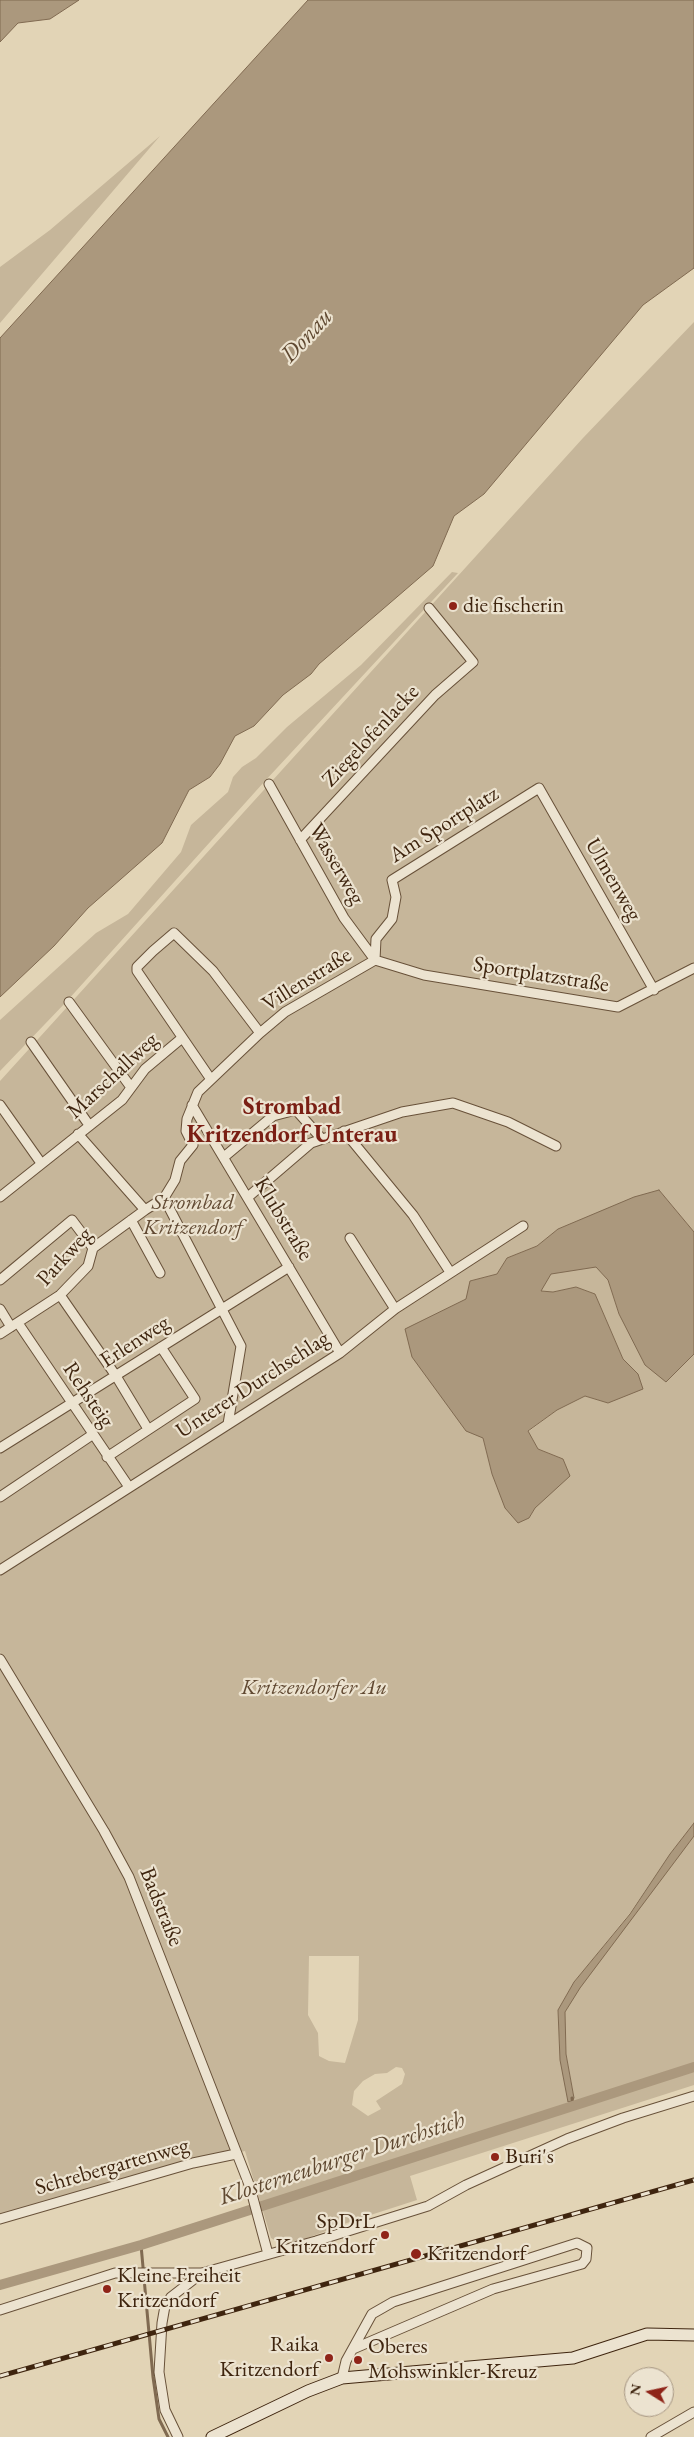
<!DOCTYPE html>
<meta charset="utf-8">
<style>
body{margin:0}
#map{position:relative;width:694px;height:2437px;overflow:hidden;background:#e2d4b6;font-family:"EB Garamond",serif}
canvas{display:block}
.north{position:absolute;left:624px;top:2367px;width:50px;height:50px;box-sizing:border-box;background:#ece3d0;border:1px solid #a79783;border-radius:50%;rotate:280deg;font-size:14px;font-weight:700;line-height:20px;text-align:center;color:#3f250f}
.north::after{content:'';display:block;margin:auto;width:18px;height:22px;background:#8f2418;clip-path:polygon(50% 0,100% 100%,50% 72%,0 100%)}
</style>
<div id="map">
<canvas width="694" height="2437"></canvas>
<div class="north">N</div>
</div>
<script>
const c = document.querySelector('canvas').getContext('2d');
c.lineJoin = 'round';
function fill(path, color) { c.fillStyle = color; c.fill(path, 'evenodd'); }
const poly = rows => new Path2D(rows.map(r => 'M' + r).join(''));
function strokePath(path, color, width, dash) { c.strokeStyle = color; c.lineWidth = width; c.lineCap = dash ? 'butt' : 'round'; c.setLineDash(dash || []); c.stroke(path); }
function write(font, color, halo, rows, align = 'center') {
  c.font = font + ' "EB Garamond",serif'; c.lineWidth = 4.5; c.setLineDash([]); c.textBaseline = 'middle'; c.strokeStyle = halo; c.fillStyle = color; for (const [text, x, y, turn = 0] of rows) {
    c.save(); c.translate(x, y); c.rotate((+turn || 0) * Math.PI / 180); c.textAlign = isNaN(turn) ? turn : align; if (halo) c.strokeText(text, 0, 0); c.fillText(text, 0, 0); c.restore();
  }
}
fill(poly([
 [160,136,0,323,0,267,50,230],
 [694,322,694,1232,659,1190,558,1229,537,1246,507,1258,497,1274,470,1281,483,1438,492,1474,529,1518,563,1459,538,1449,528,1432,557,1410,585,1396,608,1403,638,1374,623,1359,595,1294,576,1287,553,1292,540,1291,551,1273,596,1266,608,1280,619,1314,666,1382,694,1354,694,1823,670,1854,630,1913,574,1982,558,2010,560,2060,574,2097,566,2054,565,2012,579,1988,694,1836,694,2085,410,2176,417,2200,355,2220,289,2245,283,2245,271,2238,245,2151,0,2214,0,1670,8,1665,0,1652,0,1574,340,1350,0,1566,0,1081,583,438],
 [309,1956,359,1956,358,2020,345,2063,329,2061,319,2056,318,2033,308,2015],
 [396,2067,402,2068,405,2074,402,2084,376,2101,381,2109,368,2116,352,2105,354,2091,363,2081,375,2074,387,2073],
 [452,572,458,573,264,782,67,1001,0,1071,0,1020,96,933,128,914,181,852,191,825,228,792,233,777,242,767,256,758,287,727,361,665]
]), '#c6b69a');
const water = poly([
 [0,0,79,0,50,19,18,23,0,42,0,0],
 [308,0,694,0,694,268,643,305,484,494,454,516,433,566,319,664,311,674,283,695,254,726,235,736,220,764,210,777,189,790,162,843,88,908,54,946,0,997,0,338,308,0],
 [659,1190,694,1232,694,1354,666,1382,645,1365,619,1314,608,1280,596,1267,551,1274,541,1291,553,1292,576,1287,595,1294,623,1359,638,1374,643,1389,608,1403,585,1396,557,1410,528,1431,538,1449,563,1459,570,1476,535,1508,529,1518,518,1523,505,1508,492,1474,483,1438,466,1431,412,1357,405,1329,466,1299,470,1281,497,1274,507,1258,537,1246,558,1229,634,1197,659,1190],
 [694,1823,694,1836,580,1988,565,2012,566,2054,574,2098,572,2101,568,2102,560,2060,558,2010,574,1982,630,1914,670,1854,694,1823]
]);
fill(water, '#ab987d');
strokePath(water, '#806a51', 1);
strokePath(poly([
 [572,2098,573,2106],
 [141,2245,153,2377,159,2419,168,2437]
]), '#806a51', 3);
strokePath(poly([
 [0,2285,141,2245,694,2067]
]), '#ab987d', 10);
const street = poly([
 [269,784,344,918,375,960],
 [300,840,435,695,473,662,429,608],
 [375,960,376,939,392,919,396,897,392,880,539,788,654,990],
 [375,960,424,975,618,1007,694,968],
 [69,1002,130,1086],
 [31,1042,89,1125],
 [210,1078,137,971,137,967,153,951,174,933,213,971,260,1033],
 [0,1105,41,1163],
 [192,1105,340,1353],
 [344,1131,413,1215,450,1272],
 [78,1134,145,1210],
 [224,1157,273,1116,296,1110,321,1138],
 [0,1197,122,1100,145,1069,182,1038],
 [248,1197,311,1143,402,1112,453,1103,508,1122,556,1146],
 [131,1220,160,1273],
 [350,1238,395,1309],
 [0,1280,72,1220,93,1248],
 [60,1295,116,1376,148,1429],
 [0,1309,11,1327],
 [18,1323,129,1487],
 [0,1334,60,1295,88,1266,93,1248,145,1210,164,1198],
 [228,1424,241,1346,164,1198,175,1180,180,1161,193,1145,186,1131,187,1119,198,1092,260,1033,285,1012,375,960],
 [0,1448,289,1267],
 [107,1457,195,1399,161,1347],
 [0,1497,92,1435],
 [0,1570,340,1353,395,1309,523,1226],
 [0,1659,104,1831,129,1877,250,2187,268,2254],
 [0,2219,193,2163,236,2154],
 [0,2310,115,2273,201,2273],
 [342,2378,346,2361,372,2314,393,2302,577,2243,587,2248,586,2259,582,2264,493,2289,353,2349],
 [178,2437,165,2410,159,2372,162,2323,165,2306,171,2297,202,2273,316,2241,428,2206,466,2185,567,2139,623,2118,694,2096],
 [651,2437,694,2412]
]);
const secondary = poly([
 [212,2437,308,2391,342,2378,573,2358,647,2334,694,2335]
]);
strokePath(street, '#685139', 11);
strokePath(secondary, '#3f250f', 13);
strokePath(street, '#ece3d0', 9);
strokePath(secondary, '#ece3d0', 11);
const rail = poly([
 [0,2376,694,2180]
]);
strokePath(rail, '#3f250f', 5);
strokePath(rail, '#ece3d0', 3, [9]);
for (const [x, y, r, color] of [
 [453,606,5,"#8f2418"],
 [495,2157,5,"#8f2418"],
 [385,2235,5,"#8f2418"],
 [416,2254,6,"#8f2418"],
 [107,2289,5,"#8f2418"],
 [329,2358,5,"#8f2418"],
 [358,2360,5,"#8f2418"]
]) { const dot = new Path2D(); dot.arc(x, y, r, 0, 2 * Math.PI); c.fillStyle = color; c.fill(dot); strokePath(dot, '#ece3d0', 2); }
write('22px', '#3f250f', '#ece3d0', [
 ["die fischerin",463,606],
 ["Buri's",505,2157],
 ["SpDrL",375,2222,"right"],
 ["Kritzendorf",375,2247,"right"],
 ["Kritzendorf",427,2254],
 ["Kleine Freiheit",117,2276],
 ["Kritzendorf",117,2301],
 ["Raika",319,2345,"right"],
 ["Kritzendorf",319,2370,"right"],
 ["Oberes",368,2347],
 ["Mohswinkler-Kreuz",368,2372]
], 'left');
write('22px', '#3f250f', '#ece3d0', [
 ["Ziegelofenlacke",371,736,-47],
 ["Am Sportplatz",444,825,-32],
 ["Wasserweg",336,864,60],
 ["Ulmenweg",613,880,60],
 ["Sportplatzstraße",541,975,9],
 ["Villenstraße",307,980,-32],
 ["Marschallweg",113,1076,-43],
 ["Klubstraße",283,1219,59],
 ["Parkweg",65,1257,-48],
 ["Erlenweg",135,1342,-33],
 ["Unterer Durchschlag",253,1385,-33],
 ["Rehsteig",88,1395,56],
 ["Badstraße",161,1907,68],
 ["Schrebergartenweg",112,2167,-16]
]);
write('italic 22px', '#614932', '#ece3d0', [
 ["Strombad",193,1203],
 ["Kritzendorf",193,1228],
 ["Kritzendorfer Au",314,1688]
]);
write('italic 24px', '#5f4830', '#ece3d0', [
 ["Donau",307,336,-47],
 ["Klosterneuburger Durchstich",342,2159,-18]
]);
write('bold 24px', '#7a1f14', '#ece3d0', [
 ["Strombad",292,1107],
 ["Kritzendorf Unterau",292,1135]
]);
</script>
